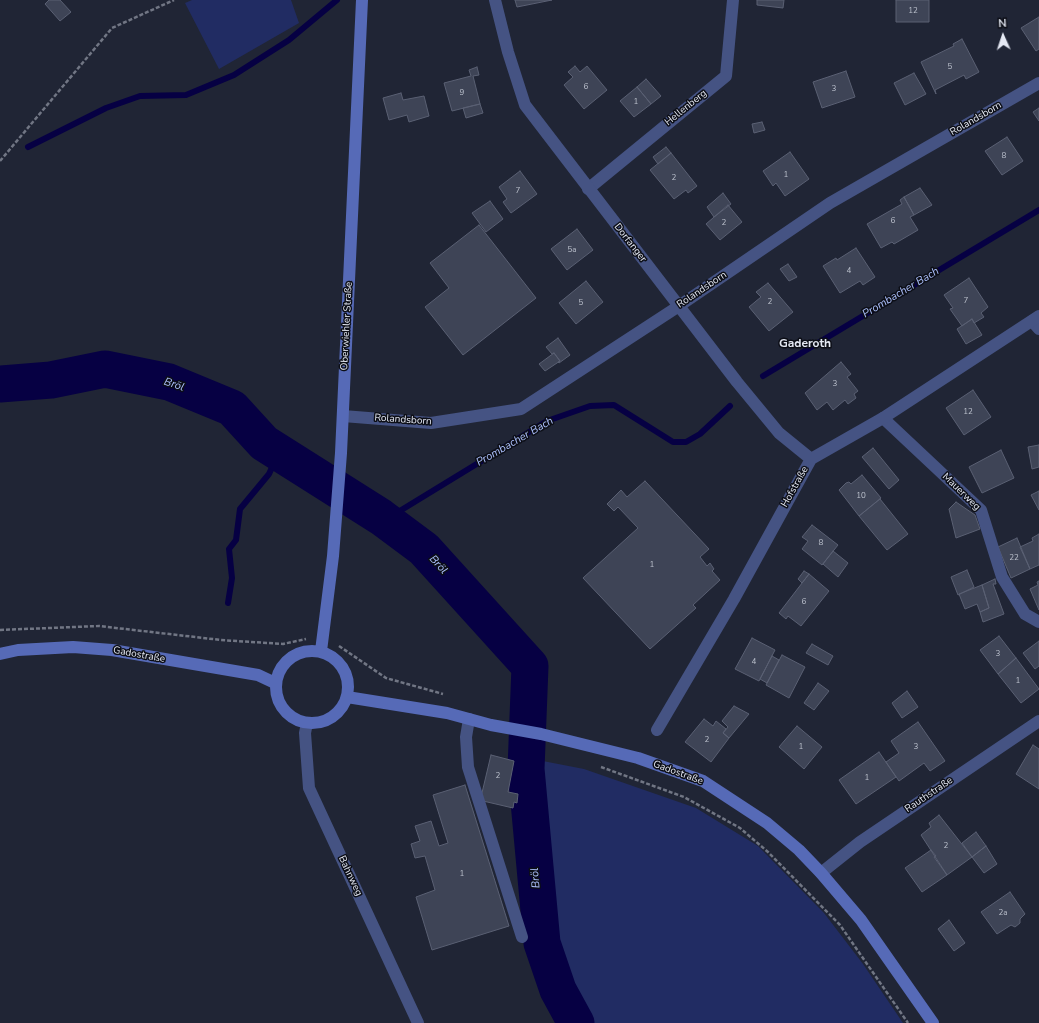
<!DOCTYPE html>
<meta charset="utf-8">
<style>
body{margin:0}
#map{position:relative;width:1039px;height:1023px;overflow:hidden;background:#202535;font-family:"Nunito Sans",sans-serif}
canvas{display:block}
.north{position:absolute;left:983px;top:16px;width:40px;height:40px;-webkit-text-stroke:3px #0c0e16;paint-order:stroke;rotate:357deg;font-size:11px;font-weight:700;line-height:16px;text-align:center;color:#e5e9f4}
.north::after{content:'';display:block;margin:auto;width:14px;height:18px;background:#e5e9f4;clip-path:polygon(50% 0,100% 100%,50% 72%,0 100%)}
</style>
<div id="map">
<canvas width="1039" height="1023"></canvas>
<div class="north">N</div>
</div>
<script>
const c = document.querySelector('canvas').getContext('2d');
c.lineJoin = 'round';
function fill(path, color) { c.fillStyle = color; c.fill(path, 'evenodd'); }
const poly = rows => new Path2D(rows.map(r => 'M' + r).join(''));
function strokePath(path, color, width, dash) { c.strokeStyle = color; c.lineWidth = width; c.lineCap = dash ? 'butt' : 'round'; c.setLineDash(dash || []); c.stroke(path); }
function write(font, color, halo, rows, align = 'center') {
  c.font = font + ' "Nunito Sans",sans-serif'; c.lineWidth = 3; c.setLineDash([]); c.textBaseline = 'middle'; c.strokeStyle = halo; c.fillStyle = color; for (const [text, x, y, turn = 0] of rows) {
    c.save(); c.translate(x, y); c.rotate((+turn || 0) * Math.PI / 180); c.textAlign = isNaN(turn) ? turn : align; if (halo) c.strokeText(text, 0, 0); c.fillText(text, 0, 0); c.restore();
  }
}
fill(poly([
 [192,0,291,0,299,23,219,69,185,3],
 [517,756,584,769,696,808,758,846,824,913,863,964,903,1023,583,1023,541,955]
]), '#212c63');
strokePath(poly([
 [28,147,106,108,140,96,186,95,234,75,289,40,337,0],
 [763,376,1039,210],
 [385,520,547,421,590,406,614,405,673,442,686,442,700,434,730,406],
 [228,603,232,578,229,549,236,540,240,509,269,474,279,452]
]), '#060043', 6);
strokePath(poly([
 [0,384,51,380,105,369,169,382,232,408,264,443,381,517,424,549,530,666,526,769,542,943,558,990,576,1023]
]), '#060043', 37);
const building = poly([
 [49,0,60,0,71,12,60,21,45,4,49,0],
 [515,0,552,0,517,7,515,0],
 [757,0,784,0,783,8,757,5,757,0],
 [896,0,929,0,929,22,896,22,896,0],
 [1039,17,1039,49,1036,51,1021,28,1039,17],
 [962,39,979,72,966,79,964,75,935,90,936,94,921,62,954,46,953,44,962,39],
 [575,66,580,72,587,66,607,90,584,109,564,85,573,77,568,72,575,66],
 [477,67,479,75,473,76,480,104,452,111,444,83,471,76,469,70,477,67],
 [846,71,855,97,822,108,813,82,846,71],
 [914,73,926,94,905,105,894,83,914,73],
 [646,79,661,96,651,104,637,87,646,79],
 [637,87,651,104,634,117,620,101,637,87],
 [401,93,403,100,424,96,429,116,409,122,407,115,389,120,383,98,401,93],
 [480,104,483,113,466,118,463,108,480,104],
 [1039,108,1039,121,1033,112,1039,108],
 [762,122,765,130,754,133,752,124,762,122],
 [1007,137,1023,161,1002,175,985,151,1007,137],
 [666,147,671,153,658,164,653,157,666,147],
 [790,152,809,179,785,196,776,183,773,186,763,171,790,152],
 [671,153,697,186,688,193,686,190,674,199,650,170,671,153],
 [520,171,537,194,511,213,503,202,507,199,499,187,520,171],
 [920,188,932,205,914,215,904,197,920,188],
 [723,193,731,204,714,217,707,207,723,193],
 [904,197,914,215,910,217,918,230,894,244,892,242,881,248,867,224,902,204,900,200,904,197],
 [490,201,503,219,486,232,472,213,490,201],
 [728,205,742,222,720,240,706,224,728,205],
 [479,225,536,298,463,355,425,307,449,288,430,263,479,225],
 [577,229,593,250,567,270,551,249,577,229],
 [856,248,875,277,863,285,860,281,840,293,823,266,836,258,837,260,856,248],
 [788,264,797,277,789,281,780,269,788,264],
 [969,278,988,307,981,313,984,317,974,323,972,319,962,326,950,309,953,308,944,295,969,278],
 [586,281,603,302,576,324,559,303,586,281],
 [768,283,793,312,769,331,749,307,761,297,756,292,768,283],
 [972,319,982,335,966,344,957,329,972,319],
 [558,338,570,355,559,363,558,362,560,361,554,353,552,354,546,347,558,338],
 [554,353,560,361,545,371,539,364,554,353],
 [841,362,851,374,847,377,858,391,854,394,856,398,848,404,845,400,833,410,827,402,817,410,805,393,841,362],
 [973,390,991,417,964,435,946,408,973,390],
 [1039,445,1039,467,1032,469,1028,447,1039,445],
 [873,448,899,480,889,489,862,457,873,448],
 [1001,450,1014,478,982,493,969,467,1001,450],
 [862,475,881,498,859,516,839,490,846,483,849,482,851,484,862,475],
 [645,481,709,549,700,557,707,566,710,563,714,569,712,571,720,580,693,605,696,608,650,649,583,578,638,528,618,507,614,511,607,504,621,490,627,497,645,481],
 [1039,491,1039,510,1031,495,1039,491],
 [880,499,908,534,887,550,859,516,880,499],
 [956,502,975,515,980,529,956,538,949,509,956,502],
 [812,525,838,545,822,565,802,549,808,541,802,537,812,525],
 [1039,534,1039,565,1030,569,1020,547,1033,541,1032,538,1039,534],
 [1017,538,1030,569,1011,578,998,547,1017,538],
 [833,551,848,563,838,577,823,564,833,551],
 [967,570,974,587,958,595,951,577,967,570],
 [804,571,809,574,802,583,798,579,804,571],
 [809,574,829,591,801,626,788,616,786,619,779,613,809,574],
 [995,579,996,584,993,584,1004,614,983,622,980,612,989,608,982,585,995,579],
 [1039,581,1039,610,1030,589,1038,585,1037,582,1039,581],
 [982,585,989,608,980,612,977,604,965,609,959,594,982,585],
 [999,636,1016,658,998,674,980,650,999,636],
 [752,638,775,650,759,681,735,669,752,638],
 [1039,641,1039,666,1035,669,1023,653,1039,641],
 [812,644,833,656,828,665,806,653,812,644],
 [782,655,805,667,789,698,766,685,782,655],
 [772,656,779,660,767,683,760,679,772,656],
 [1016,658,1039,689,1021,703,998,674,1016,658],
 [818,683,829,691,814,710,804,703,818,683],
 [907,691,918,707,902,718,892,703,907,691],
 [734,706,749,714,729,738,723,733,728,727,722,721,734,706],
 [704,719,713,726,716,721,726,729,723,733,729,738,711,762,685,742,704,719],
 [918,722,945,761,930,771,924,763,899,781,886,762,899,753,891,741,918,722],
 [797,726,822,747,804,769,779,747,797,726],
 [1033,745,1039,749,1039,789,1016,774,1033,745],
 [879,752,896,777,856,804,839,780,879,752],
 [491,755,514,761,508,792,518,794,517,803,514,802,513,808,483,801,481,797,491,755],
 [465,785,509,926,432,950,416,897,435,890,425,856,415,858,411,844,420,841,415,826,431,821,439,846,448,843,433,795,465,785],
 [939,815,972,857,947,875,921,835,931,827,929,823,939,815],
 [976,832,986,846,972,857,962,843,976,832],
 [986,846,997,864,984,873,972,857,986,846],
 [931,850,936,856,934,857,947,875,922,892,905,868,931,850],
 [1010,892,1025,914,1020,919,1020,923,1015,927,1011,925,997,934,981,912,1010,892],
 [949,920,965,943,954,951,938,929,949,920]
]);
fill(building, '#3e4456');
strokePath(building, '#5a6073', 1);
strokePath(poly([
 [0,161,112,28,174,0],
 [0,630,99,626,221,640,283,644,306,639],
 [339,646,386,678,443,694],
 [601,767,684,797,740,828,768,852,840,925,908,1023]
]), '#717684', 2.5, [4, 2]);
strokePath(poly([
 [588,189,726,76,733,0],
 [1032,321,1039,329],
 [883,418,981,510,1002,577,1025,614,1039,622],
 [469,719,466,737,468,767,522,937]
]), '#455383', 12);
strokePath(poly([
 [495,0,508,52,525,105,737,382,779,433,811,459],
 [343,416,431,423,521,409,679,306,830,203,1039,83],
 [307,723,305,733,309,788,418,1023],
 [657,730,734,599,811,459,883,418,1039,316],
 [821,873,860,842,1039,721]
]), '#455383', 12);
strokePath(poly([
 '276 687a36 36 0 1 1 72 0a36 36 0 1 1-72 0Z',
 [321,651,333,556,341,453,362,0],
 [0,654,18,650,73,647,112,650,258,675,275,683],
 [347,697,447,713,491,725,541,734,638,758,703,781,767,823,799,850,821,873,861,920,933,1023]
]), '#566ab7', 12);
write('8px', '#bbc0cc', null, [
 ["12",913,11],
 ["5",950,67],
 ["6",586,87],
 ["3",834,89],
 ["9",462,93],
 ["1",636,102],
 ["8",1004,156],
 ["1",786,175],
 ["2",674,178],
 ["7",518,191],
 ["6",893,221],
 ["2",724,223],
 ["5a",572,250],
 ["4",849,271],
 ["7",966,301],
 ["2",770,302],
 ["5",581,303],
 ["3",835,384],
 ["12",968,412],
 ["10",861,496],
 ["8",821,543],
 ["22",1014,558],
 ["1",652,565],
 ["6",804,602],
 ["3",998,654],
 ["4",754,662],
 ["1",1018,681],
 ["2",707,740],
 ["1",801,747],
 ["3",916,747],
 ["2",498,776],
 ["1",867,778],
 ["2",946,846],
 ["1",462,874],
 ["2a",1003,913]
]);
write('10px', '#e5e9f4', '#0c0e16', [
 ["Hellenberg",686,108,-39],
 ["Rolandsborn",976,119,-30],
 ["Dorfanger",630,243,52],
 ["Rolandsborn",702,290,-34],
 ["Oberwiehler Straße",347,326,-87],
 ["Rolandsborn",403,420,4],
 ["Hofstraße",795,487,-61],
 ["Mauerweg",961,492,44],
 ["Gadostraße",139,655,10],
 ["Gadostraße",678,773,20],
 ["Rauthstraße",929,795,-34],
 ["Bahnweg",350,876,65]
]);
write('italic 11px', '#adc1fe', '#0c0e16', [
 ["Prombacher Bach",901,293,-31],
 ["Bröl",174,385,19],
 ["Prombacher Bach",515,442,-30],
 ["Bröl",438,565,48],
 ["Bröl",536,878,-95]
]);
write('bold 12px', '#e5e9f4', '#0c0e16', [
 ["Gaderoth",805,344]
]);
</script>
